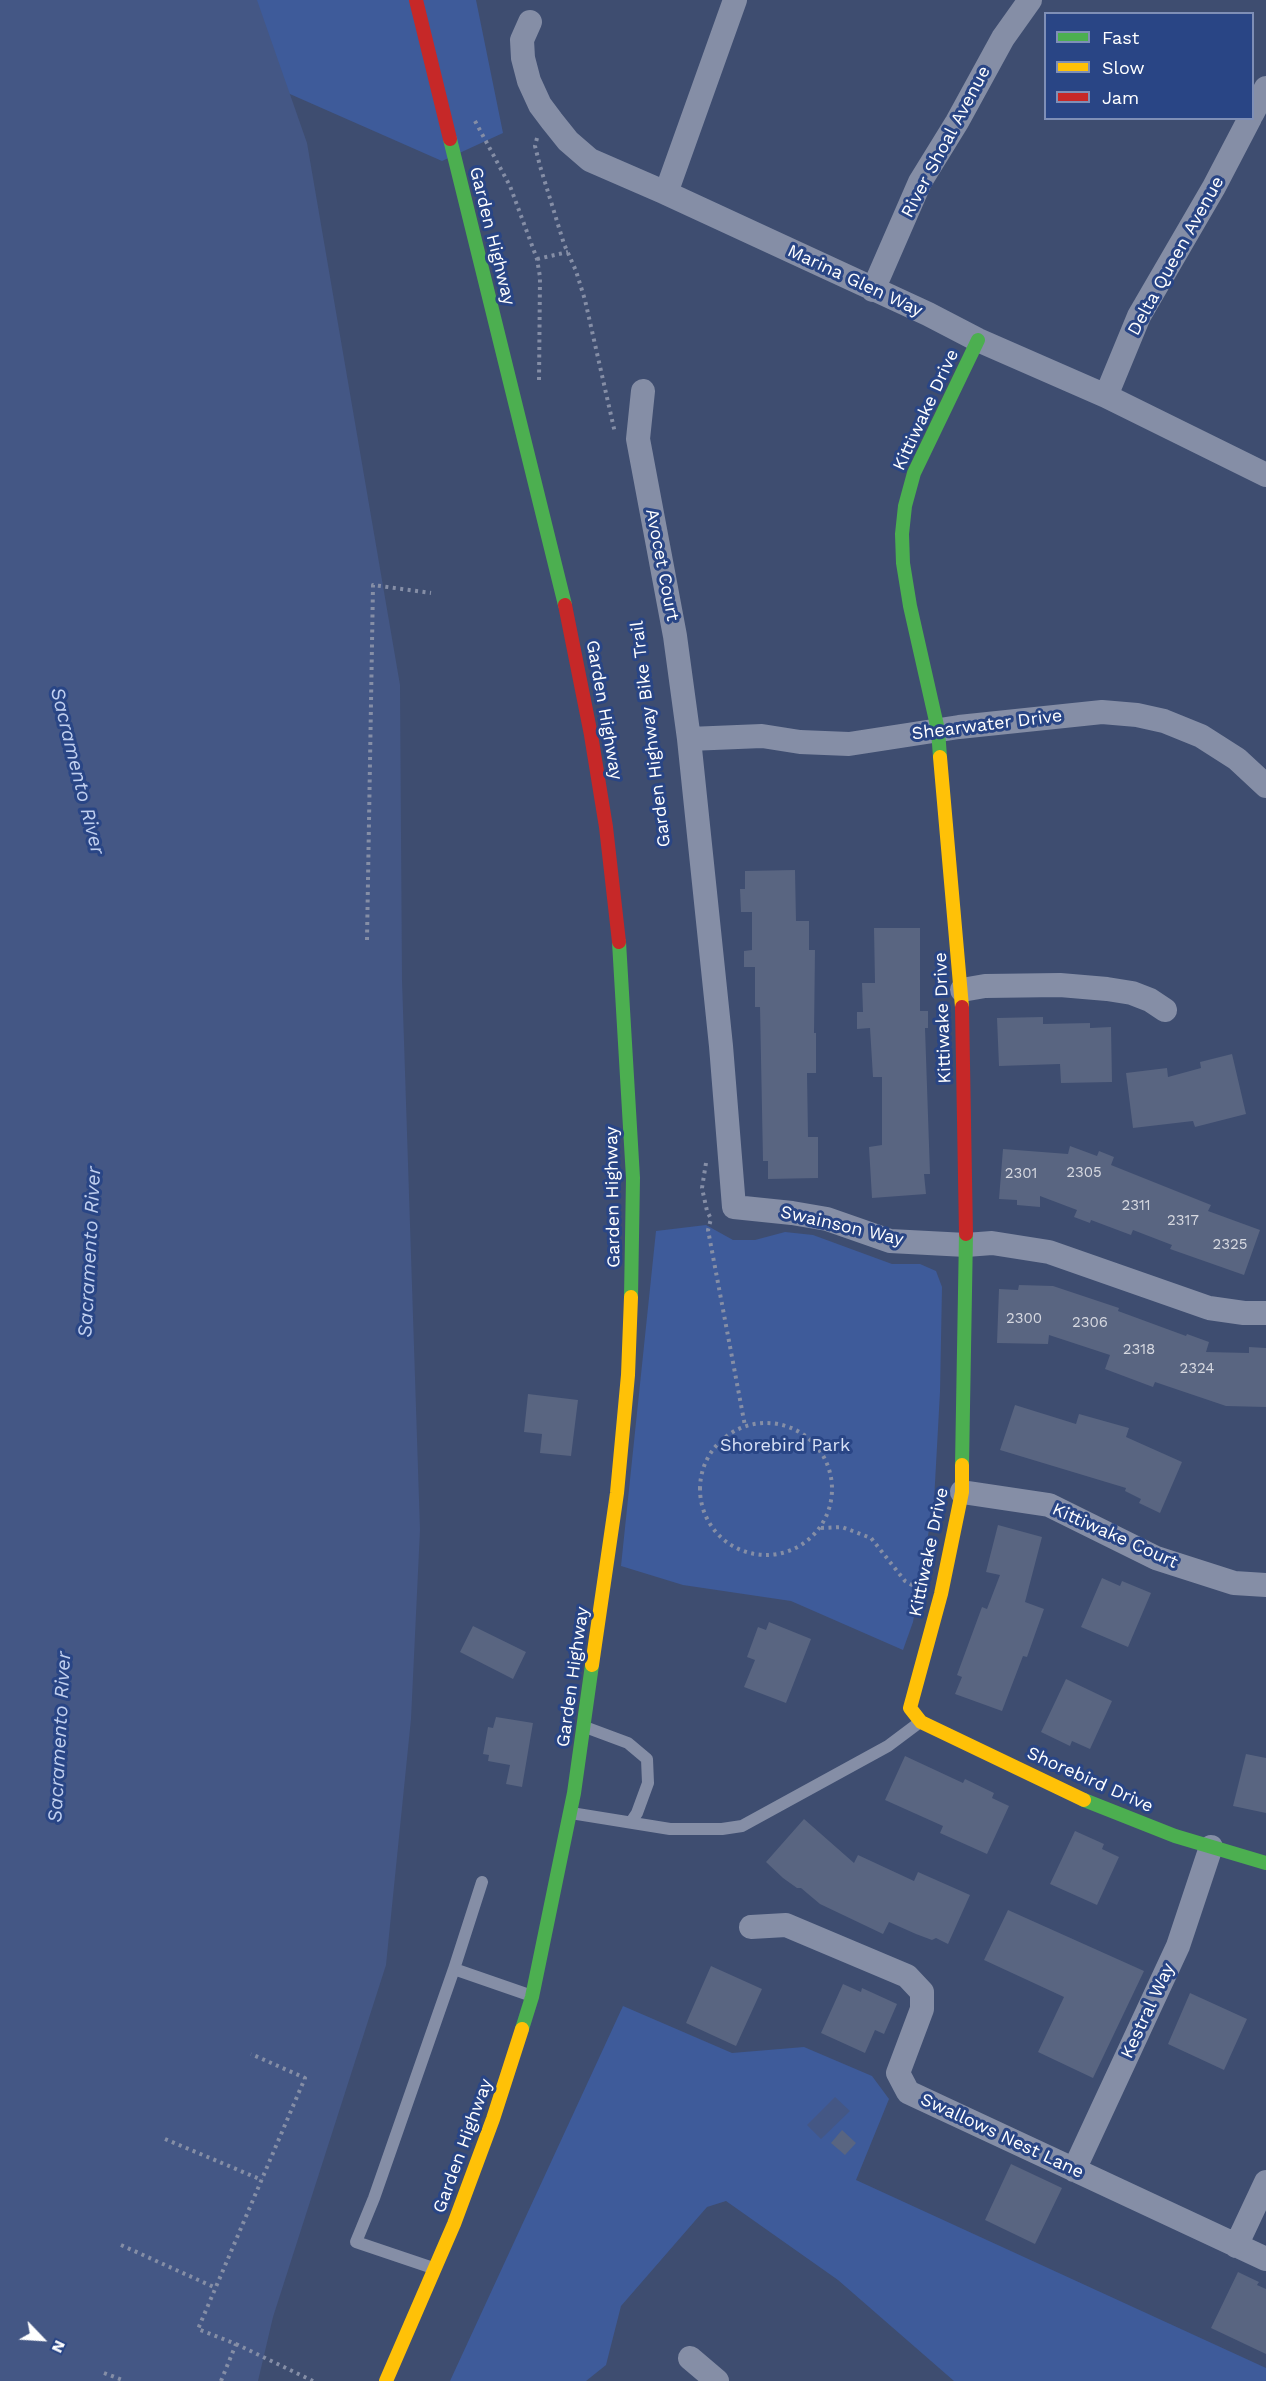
<!DOCTYPE html>
<style>
body{margin:0}
#map{position:relative;width:1266px;height:2381px;overflow:hidden;background:#3e4d70;font-family:"Work Sans",sans-serif}
canvas{display:block}
.legend{position:absolute;left:1044px;top:12px;width:210px;height:108px;box-sizing:border-box;background:#294585;border:2px solid #7f8fb6;margin:0;padding:8px 10px;list-style:none;font-size:18px;color:#fff}
.legend li{display:flex;align-items:center;gap:12px;height:30px}
.legend b{width:30px;border:2px solid #7f8fb6}
.north{position:absolute;left:12px;top:2309px;width:60px;height:60px;-webkit-text-stroke:4px #294585;paint-order:stroke;rotate:115deg;font-size:16px;font-weight:700;line-height:24px;text-align:center;color:#fff}
.north::after{content:'';display:block;margin:auto;width:21px;height:27px;background:#fff;clip-path:polygon(50% 0,100% 100%,50% 72%,0 100%)}
</style>
<div id="map">
<canvas width="1266" height="2381"></canvas>
<ul class="legend">
<li><b style="height:8px;background:#4caf50"></b>Fast</li>
<li><b style="height:8px;background:#ffc107"></b>Slow</li>
<li><b style="height:8px;background:#c62828"></b>Jam</li>
</ul>
<div class="north">N</div>
</div>
<script>
const c = document.querySelector('canvas').getContext('2d');
c.lineJoin = 'round';
function fill(path, color) { c.fillStyle = color; c.fill(path, 'evenodd'); }
const poly = rows => new Path2D(rows.map(r => 'M' + r).join(''));
function strokePath(path, color, width, dash) { c.strokeStyle = color; c.lineWidth = width; c.lineCap = dash ? 'butt' : 'round'; c.setLineDash(dash || []); c.stroke(path); }
function write(font, color, halo, rows, align = 'center') {
  c.font = font + ' "Work Sans",sans-serif'; c.lineWidth = 6; c.setLineDash([]); c.textBaseline = 'middle'; c.strokeStyle = halo; c.fillStyle = color; for (const [text, x, y, turn = 0] of rows) {
    c.save(); c.translate(x, y); c.rotate((+turn || 0) * Math.PI / 180); c.textAlign = isNaN(turn) ? turn : align; if (halo) c.strokeText(text, 0, 0); c.fillText(text, 0, 0); c.restore();
  }
}
fill(poly([
 [247,0,476,0,503,133,442,161,274,87],
 [706,1225,733,1240,755,1240,785,1232,813,1235,892,1264,920,1264,936,1271,942,1287,940,1392,934,1501,913,1622,903,1650,791,1601,683,1585,621,1566,656,1231],
 [623,2006,732,2053,804,2047,872,2076,889,2099,856,2180,1266,2368,1266,2381,954,2381,838,2280,726,2201,707,2207,621,2306,606,2365,586,2381,450,2381]
]), '#3e5b9a');
fill(poly([
 [0,0,257,0,307,143,400,685,402,980,420,1530,411,1719,386,1965,273,2317,258,2381,0,2381],
 [835,2097,850,2111,821,2139,807,2125]
]), '#445785');
fill(poly([
 [795,870,796,921,809,921,809,950,815,950,814,1033,816,1033,816,1073,807,1073,808,1137,818,1137,818,1178,768,1179,768,1161,763,1161,760,1007,755,1007,755,967,744,967,744,951,752,950,752,912,741,912,740,889,745,889,745,871],
 [874,928,920,928,920,1011,928,1011,928,1028,925,1028,930,1174,924,1174,926,1194,872,1198,869,1147,882,1145,882,1077,873,1077,870,1028,857,1029,857,1012,863,1012,862,983,875,983],
 [1043,1017,1043,1024,1090,1023,1090,1028,1111,1027,1112,1082,1061,1083,1060,1064,999,1066,997,1018],
 [1232,1054,1246,1114,1195,1127,1193,1121,1133,1128,1126,1073,1167,1068,1168,1077,1201,1068,1200,1062],
 [1070,1146,1097,1156,1099,1151,1114,1157,1111,1165,1211,1205,1208,1211,1260,1230,1244,1275,1170,1249,1172,1245,1133,1230,1131,1235,1091,1220,1090,1223,1074,1217,1077,1210,1040,1196,1040,1207,1017,1205,1017,1200,999,1199,1003,1149,1068,1154],
 [1019,1285,1053,1286,1119,1308,1118,1311,1186,1336,1187,1334,1209,1342,1206,1352,1249,1353,1249,1347,1266,1348,1266,1407,1226,1406,1155,1382,1153,1387,1105,1369,1110,1355,1049,1335,1048,1344,997,1343,999,1289,1018,1290],
 [528,1394,578,1400,571,1456,540,1453,542,1434,524,1432],
 [1015,1405,1076,1424,1079,1414,1129,1428,1126,1437,1182,1462,1160,1513,1139,1503,1141,1499,1125,1491,1126,1488,1000,1450],
 [998,1525,1042,1537,1025,1602,1044,1609,1027,1657,1023,1656,1002,1711,955,1694,962,1677,957,1675,982,1607,987,1609,1000,1575,986,1572],
 [1102,1578,1120,1586,1122,1581,1151,1593,1128,1647,1081,1627],
 [769,1622,811,1639,786,1703,744,1687,755,1660,747,1657,758,1627,766,1630],
 [473,1626,526,1652,513,1679,460,1652],
 [1066,1679,1112,1701,1090,1749,1072,1741,1070,1746,1041,1732],
 [496,1717,533,1723,522,1787,506,1784,510,1765,488,1761,489,1755,483,1754,488,1727,493,1728],
 [1246,1754,1266,1758,1266,1813,1233,1806],
 [905,1756,963,1783,965,1779,994,1793,992,1798,1009,1806,987,1854,940,1833,943,1826,885,1800],
 [804,1819,854,1863,858,1855,914,1881,918,1872,970,1895,948,1944,936,1938,932,1940,916,1934,889,1922,883,1934,820,1904,801,1888,797,1888,783,1878,766,1862],
 [1075,1831,1104,1844,1102,1849,1119,1857,1097,1905,1050,1884],
 [1008,1910,1144,1971,1093,2078,1038,2052,1064,1997,984,1960],
 [711,1966,762,1989,736,2046,686,2023],
 [843,1984,861,1992,862,1988,897,2004,884,2034,875,2030,865,2053,821,2033],
 [1190,1993,1247,2019,1224,2070,1168,2044],
 [842,2130,856,2143,845,2155,831,2143],
 [1011,2164,1062,2188,1035,2244,985,2220],
 [1238,2272,1259,2282,1257,2285,1266,2289,1266,2354,1211,2328]
]), '#596581');
strokePath(poly([
 [475,121,510,186,537,259,540,277,539,382],
 [537,138,535,146,540,166,564,244,576,271,585,300,615,433],
 [537,259,568,252],
 [367,940,373,585,431,593],
 [706,1163,702,1188,707,1211,711,1219,708,1230,745,1426],
 '700 1489a66 66 0 1 1 132 0a66 66 0 1 1-132 0Z',
 [821,1528,842,1527,871,1538,905,1581,917,1588],
 [165,2139,262,2180],
 [121,2245,216,2288],
 [236,2344,313,2381],
 [104,2373,125,2381],
 [221,2381,236,2344,198,2329,305,2078,251,2054]
]), '#858ea6', 4, [3, 4.5]);
strokePath(poly([
 [585,1727,628,1743,647,1759,648,1783,637,1813,631,1822],
 [571,1813,670,1829,722,1829,742,1826,888,1746,920,1722],
 [454,1969,482,1882],
 [433,2268,356,2242,374,2198,454,1969,532,1996]
]), '#858ea6', 12);
strokePath(poly([
 [530,22,522,40,523,58,529,81,540,105,552,121,568,141,590,160,666,193,928,314,978,340,1106,396,1266,475],
 [1252,114,1266,88],
 [666,193,735,0],
 [873,290,920,182,957,122,1003,38,1030,0],
 [643,391,638,439,675,636,689,739,721,1046,734,1207,792,1213,827,1219,890,1241,966,1245,992,1243,1049,1252,1209,1308,1244,1313,1266,1313],
 [1106,396,1139,316,1214,187,1250,118],
 [689,739,762,736,800,742,849,744,959,727,1102,712,1137,715,1164,721,1201,736,1237,759,1266,786],
 [962,990,985,986,1060,985,1107,989,1132,993,1150,1000,1165,1010],
 [962,1492,1049,1505,1156,1558,1234,1583,1266,1585],
 [751,1927,786,1925,907,1976,922,1992,922,2009,898,2073,908,2092,1266,2259],
 [1074,2170,1178,1946,1211,1847],
 [1236,2246,1266,2182],
 [690,2358,717,2381]
]), '#858ea6', 24);
strokePath(poly([
 [450,139,565,605],
 [940,757,938,730,910,606,903,563,902,534,905,506,914,473,978,340],
 [619,942,633,1178,631,1297],
 [962,1465,966,1234],
 [1084,1800,1175,1836,1266,1863],
 [522,2029,532,1997,574,1793,592,1665]
]), '#4caf50', 14);
strokePath(poly([
 [940,757,962,1007],
 [962,1465,962,1492,941,1594,910,1708,921,1722,1084,1800],
 [592,1665,617,1493,628,1375,631,1297],
 [386,2381,454,2224,493,2119,522,2029]
]), '#ffc107', 14);
strokePath(poly([
 [416,0,450,139],
 [565,605,591,735,606,827,619,942],
 [962,1007,966,1234]
]), '#c62828', 14);
write('15px', '#d6d8e0', null, [
 ["2305",1084,1173],
 ["2301",1021,1174],
 ["2311",1136,1206],
 ["2317",1183,1221],
 ["2325",1230,1245],
 ["2300",1024,1319],
 ["2306",1090,1323],
 ["2318",1139,1350],
 ["2324",1197,1369]
]);
write('18px', '#fff', '#294585', [
 ["River Shoal Avenue",946,142,-62],
 ["Garden Highway",492,236,76],
 ["Delta Queen Avenue",1176,256,-61],
 ["Marina Glen Way",855,281,25],
 ["Kittiwake Drive",926,410,-65],
 ["Avocet Court",662,565,79],
 ["Garden Highway",604,710,80],
 ["Shearwater Drive",987,725,-7],
 ["Garden Highway Bike Trail",651,734,-97],
 ["Kittiwake Drive",943,1018,-92],
 ["Garden Highway",613,1197,-91],
 ["Swainson Way",842,1226,13],
 ["Kittiwake Court",1115,1536,24],
 ["Kittiwake Drive",929,1552,-78],
 ["Garden Highway",573,1677,-82],
 ["Shorebird Drive",1090,1780,24],
 ["Kestral Way",1148,2011,-65],
 ["Swallows Nest Lane",1002,2136,25],
 ["Garden Highway",463,2146,-70]
]);
write('18px', '#d8e1f6', '#294585', [
 ["Shorebird Park",785,1446]
]);
write('italic 20px', '#c0cfef', '#294585', [
 ["Sacramento River",77,771,76],
 ["Sacramento River",90,1252,-87],
 ["Sacramento River",60,1737,-87]
]);
</script>
